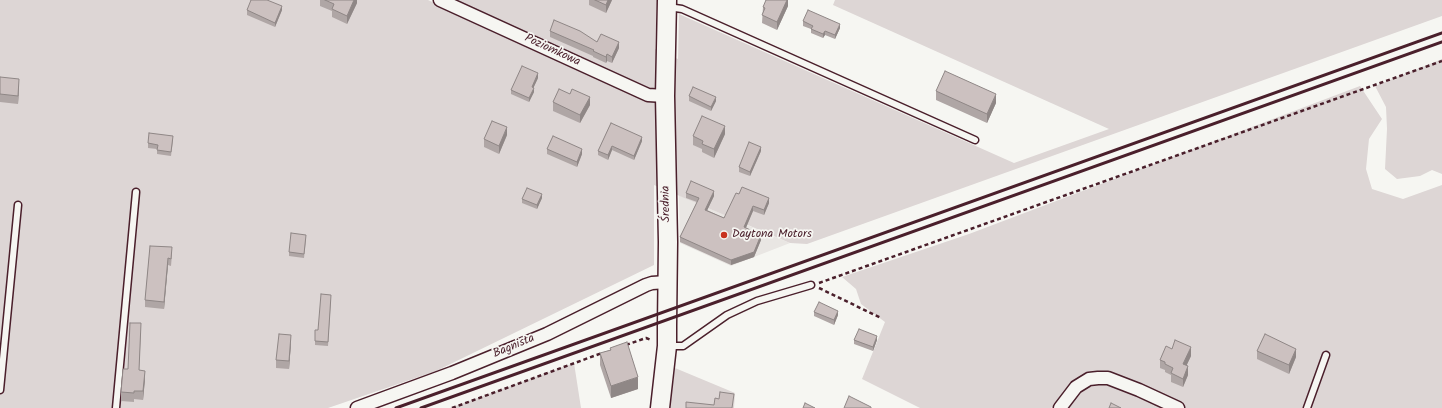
<!DOCTYPE html>
<meta charset="utf-8">
<style>
body{margin:0}
canvas{display:block;background:#f6f6f2}
</style>
<canvas width="1442" height="408"></canvas>
<script>
const c = document.querySelector('canvas').getContext('2d');
c.lineJoin = 'round';
function fill(path, color) { c.fillStyle = color; c.fill(path, 'evenodd'); }
const poly = rows => new Path2D(rows.map(r => 'M' + r).join(''));
function strokePath(path, color, width, dash) { c.strokeStyle = color; c.lineWidth = width; c.lineCap = dash ? 'butt' : 'round'; c.setLineDash(dash || []); c.stroke(path); }
function write(font, color, halo, rows, align = 'center') {
  c.font = font + ' Kalam,sans-serif'; c.lineWidth = 3.5; c.setLineDash([]); c.textBaseline = 'middle'; c.strokeStyle = halo; c.fillStyle = color; for (const [text, x, y, turn = 0] of rows) {
    c.save(); c.translate(x, y); c.rotate((+turn || 0) * Math.PI / 180); c.textAlign = isNaN(turn) ? turn : align; if (halo) c.strokeText(text, 0, 0); c.fillText(text, 0, 0); c.restore();
  }
}
fill(poly([
 [679,195,770,235,790,243,731,266,680,243]
]), '#e9e6e3');
fill(poly([
 [0,0,428,0,497,32,453,0,657,0,655,49,678,59,679,14,1014,163,1109,129,833,5,835,0,1442,0,1442,16,807,244,790,243,654,185,654,265,436,371,328,408,0,408],
 [1442,59,1442,174,1432,170,1420,176,1397,179,1385,169,1387,129,1386,107,1375,86],
 [1360,86,1382,119,1369,139,1366,169,1372,189,1403,199,1442,185,1442,408,1058,408,1053,406,1051,408,920,408,862,379,885,322,861,304,856,289,842,277,969,234],
 [574,363,581,408,450,408],
 [675,368,735,393,734,408,670,408]
]), '#ddd6d5');
const lane = poly([
 [668,7,682,9,975,140],
 [668,346,683,346,727,315,757,301,811,285],
 [0,390,18,205],
 [116,408,136,192],
 [1307,408,1326,355]
]);
const street = poly([
 [440,0,648,95,665,96],
 [357,408,452,373,547,334,646,285,652,283,667,282],
 [1060,408,1076,387,1089,379,1098,378,1108,378,1139,390,1178,408]
]);
const secondary = poly([
 [660,408,667,346,667,326,668,242,665,96,667,0]
]);
strokePath(lane, '#4a1f2b', 9);
strokePath(street, '#4a1f2b', 15);
strokePath(secondary, '#4a1f2b', 21);
strokePath(poly([
 [819,283,1442,61],
 [819,288,881,318],
 [626,345,646,338,651,340],
 [452,408,602,353]
]), '#4a1f2b', 2.5, [4, 3]);
strokePath(lane, '#f6f6f2', 6);
strokePath(street, '#f6f6f2', 12);
strokePath(secondary, '#f6f6f2', 18);
strokePath(poly([
 [396,408,1442,33],
 [421,408,1442,42]
]), '#4a1f2b', 3);
fill(poly([
 [320,0,357,0,357,3,347,24,332,17,332,11,320,6],
 [589,0,612,0,606,13,589,5],
 [788,0,788,6,777,30,762,23,763,7],
 [247,10,282,10,275,27,247,15],
 [803,21,840,28,835,39,825,35,823,38,811,33,811,29,803,26],
 [550,31,597,42,619,48,612,63,607,61,606,63,593,57,593,56,550,37],
 [0,77,19,87,18,104,0,102],
 [538,78,533,88,534,92,529,102,511,94,511,90],
 [936,91,996,103,987,123,936,100],
 [689,96,716,101,711,111,689,101],
 [553,102,590,105,580,123,553,111],
 [611,123,642,141,634,160,612,150,608,160,598,155,598,151],
 [725,134,714,158,702,152,702,149,693,145,693,136],
 [507,135,499,154,484,147,484,139],
 [173,140,171,156,157,154,157,149,148,148,148,143],
 [547,149,582,154,577,167,547,154],
 [761,151,750,176,739,172,739,167],
 [686,193,714,196,707,210,724,218,739,194,769,203,764,215,753,211,746,228,761,240,754,257,731,265,680,242,680,237,697,202,686,198],
 [542,198,537,209,522,203,522,199],
 [306,239,304,258,289,256,289,252],
 [150,246,172,254,171,266,168,265,164,309,145,307,145,300],
 [331,299,328,346,315,345,315,341,318,330],
 [814,312,838,315,834,325,814,316],
 [141,332,139,370,145,379,143,400,134,399,134,402,121,401,121,392,128,369],
 [854,340,877,340,873,351,854,344],
 [291,343,289,369,276,368,276,360],
 [610,348,638,389,611,398,600,365,600,353,610,350],
 [1172,349,1191,356,1186,366,1188,375,1183,387,1171,382,1171,375,1165,372,1165,370,1160,368,1160,360],
 [1257,351,1296,357,1289,374,1257,359]
]), '#afa6a5');
fill(poly([
 [354,0,357,0,357,3,347,24,347,16],
 [608,0,612,0,606,13,606,5],
 [787,0,788,0,788,6,777,30,777,22],
 [282,6,282,10,275,27,275,23],
 [840,24,840,28,835,39,835,35],
 [825,31,825,35,823,38,823,34],
 [619,42,619,48,612,63,612,57],
 [607,54,607,61,606,63,606,57],
 [538,73,538,78,532,91,532,87],
 [19,79,19,87,18,104,18,96],
 [534,88,534,92,529,102,529,98],
 [996,94,996,103,987,123,987,114],
 [590,97,590,105,580,123,580,115],
 [716,97,716,101,711,111,711,107],
 [725,126,725,134,714,158,714,149],
 [507,127,507,135,499,154,499,146],
 [642,137,642,141,634,160,634,156],
 [612,146,612,150,608,160,608,155],
 [761,147,761,151,750,176,750,172],
 [582,149,582,154,577,167,577,162],
 [714,191,714,196,705,215,705,210],
 [542,194,542,198,537,209,537,205],
 [769,198,769,203,764,215,764,210],
 [753,206,753,211,744,232,744,227],
 [761,235,761,240,754,257,731,265,731,260],
 [168,258,168,265,164,309,164,302],
 [838,311,838,315,834,325,834,320],
 [291,335,291,343,289,369,289,361],
 [877,336,877,340,873,351,873,347],
 [1191,347,1191,356,1183,373,1183,364],
 [1296,349,1296,357,1289,374,1289,365],
 [1188,366,1188,375,1183,387,1183,379],
 [145,371,145,379,143,400,143,391],
 [638,377,638,389,611,398,611,386]
]), '#8f8786');
const building = poly([
 [251,0,267,0,282,6,275,23,247,10,251,0],
 [325,0,354,0,347,16,332,9,334,4,325,0],
 [595,0,608,0,606,5,595,0],
 [766,0,787,0,777,22,762,15,765,8,763,7,766,0],
 [808,10,840,24,835,35,825,31,823,34,811,29,813,26,803,21,808,10],
 [554,20,580,31,597,42,601,34,619,42,612,57,607,54,606,57,593,51,594,50,550,31,554,20],
 [522,66,538,73,532,87,534,88,529,98,511,90,522,66],
 [945,71,996,94,987,114,936,91,945,71],
 [0,77,19,79,18,96,0,94,0,77],
 [693,87,716,97,711,107,689,96,693,87],
 [559,89,570,94,572,89,590,97,580,115,553,102,559,89],
 [702,116,725,126,714,149,702,144,703,141,693,136,702,116],
 [492,121,507,127,499,146,484,139,492,121],
 [611,123,642,137,634,156,612,146,608,155,598,151,611,123],
 [149,133,173,136,171,152,157,150,158,145,148,143,149,133],
 [553,136,582,149,577,162,547,149,553,136],
 [749,142,761,147,750,172,739,167,749,142],
 [691,181,714,191,705,210,724,218,736,193,739,194,742,187,769,198,764,210,753,206,744,227,761,235,754,252,731,260,680,237,699,198,686,193,691,181],
 [527,188,542,194,537,205,522,199,527,188],
 [291,233,306,235,304,254,289,252,291,233],
 [150,246,172,247,171,259,168,258,164,302,145,300,150,246],
 [321,294,331,295,328,342,315,341,315,330,318,330,321,294],
 [819,302,838,311,834,320,814,312,819,302],
 [130,323,141,323,139,370,145,371,143,391,134,391,134,393,121,392,123,369,128,369,130,323],
 [859,329,877,336,873,347,854,340,859,329],
 [279,334,291,335,289,361,276,360,279,334],
 [1265,334,1296,349,1289,365,1257,351,1265,334],
 [1175,340,1191,347,1183,364,1188,366,1183,379,1171,373,1173,368,1165,364,1165,362,1160,360,1166,346,1172,349,1175,340],
 [627,342,638,377,611,386,600,353,611,350,610,348,627,342],
 [720,392,734,394,732,408,686,408,686,402,714,405,715,398,719,399,720,392],
 [849,396,871,407,871,408,844,408,849,396],
 [805,403,815,408,803,408,805,403],
 [1111,403,1121,408,1109,408,1111,403]
]);
fill(building, '#ccc1c0');
strokePath(building, '#8f8786', 1);
for (const [x, y, r, color] of [
 [724,235,4,"#c8321e"]
]) { const dot = new Path2D(); dot.arc(x, y, r, 0, 2 * Math.PI); c.fillStyle = color; c.fill(dot); strokePath(dot, '#f6f6f2', 1.5); }
write('12px', '#4a1f2b', '#f6f6f2', [
 ["Poziomkowa",552,51,25],
 ["Średnia",667,204,-91],
 ["Bagnista",514,347,-23]
]);
write('12px', '#4a1f2b', '#f6f6f2', [
 ["Daytona Motors",732,235]
], 'left');
</script>
